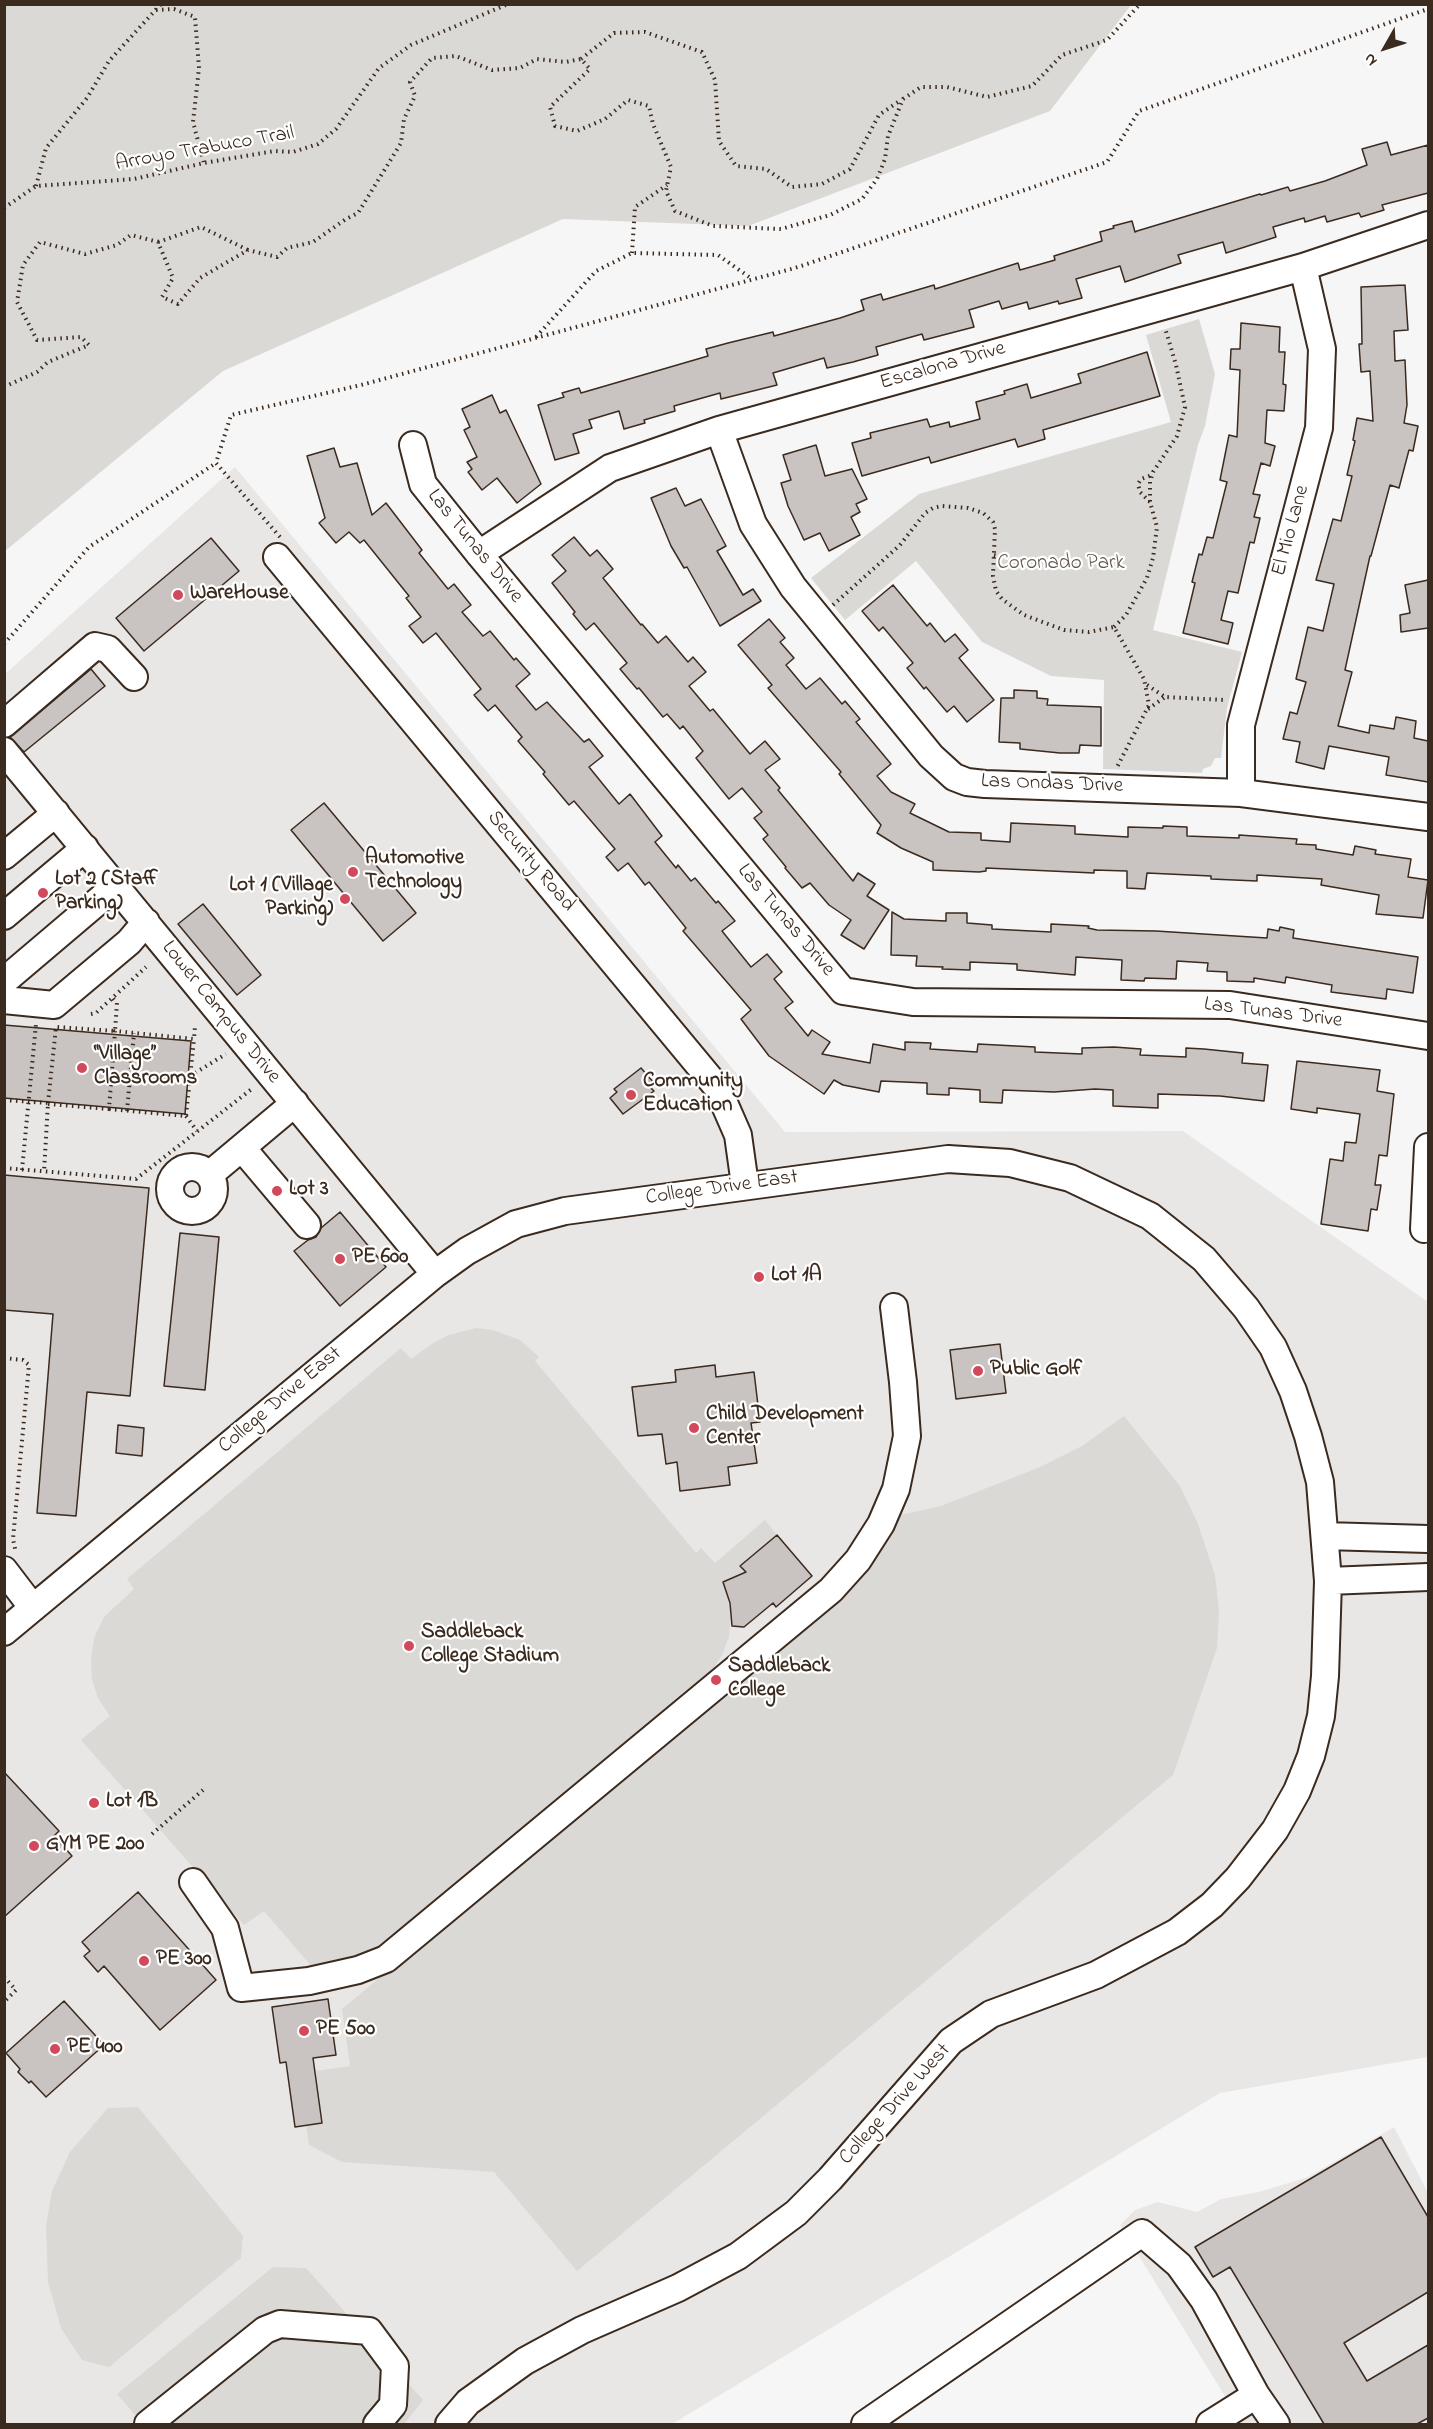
<!DOCTYPE html>
<meta charset="utf-8">
<style>
body{margin:0}
#map{position:relative;width:1433px;height:2429px;overflow:hidden;background:#f7f6f6;font-family:"Indie Flower",sans-serif}
canvas{display:block}
.frame{position:absolute;inset:0;border:6px solid #3b2a1e;pointer-events:none}
.north{position:absolute;left:1355px;top:18px;width:60px;height:60px;-webkit-text-stroke:4px #fff;paint-order:stroke;rotate:231deg;font-size:16px;font-weight:700;line-height:24px;text-align:center;color:#3b2a1e}
.north::after{content:'';display:block;margin:auto;width:21px;height:27px;background:#3b2a1e;clip-path:polygon(50% 0,100% 100%,50% 72%,0 100%)}
</style>
<div id="map">
<canvas width="1433" height="2429"></canvas>
<div class="frame"></div>
<div class="north">N</div>
</div>
<script>
const c = document.querySelector('canvas').getContext('2d');
c.lineJoin = 'round';
function fill(path, color) { c.fillStyle = color; c.fill(path, 'evenodd'); }
const poly = rows => new Path2D(rows.map(r => 'M' + r).join(''));
function strokePath(path, color, width, dash) { c.strokeStyle = color; c.lineWidth = width; c.lineCap = dash ? 'butt' : 'round'; c.setLineDash(dash || []); c.stroke(path); }
function write(font, color, halo, rows, align = 'center') {
  c.font = font + ' "Indie Flower",sans-serif'; c.lineWidth = 4.5; c.setLineDash([]); c.textBaseline = 'middle'; c.strokeStyle = halo; c.fillStyle = color; for (const [text, x, y, turn = 0] of rows) {
    c.save(); c.translate(x, y); c.rotate((+turn || 0) * Math.PI / 180); c.textAlign = isNaN(turn) ? turn : align; if (halo) c.strokeText(text, 0, 0); c.fillText(text, 0, 0); c.restore();
  }
}
fill(poly([
 [235,467,785,1132,1183,1131,1428,1302,1428,2057,1220,2093,672,2424,5,2424,4,675],
 [1394,2127,1428,2193,1428,2424,1242,2424,1120,2225,1135,2210,1158,2202,1197,2212,1221,2199,1259,2192,1308,2177]
]), '#e9e7e6');
fill(poly([
 [5,4,1131,4,1131,5,1050,111,748,226,563,219,223,371,5,551],
 [1199,319,1215,374,1205,426,1198,445,1153,630,1242,652,1227,708,1221,758,1215,758,1211,766,1203,769,1202,773,1103,769,1104,680,1051,676,982,642,916,561,845,620,811,578,919,494,1171,422,1146,335],
 [476,1328,493,1330,520,1340,539,1357,535,1361,696,1553,701,1548,715,1563,765,1520,777,1535,741,1565,746,1572,724,1582,731,1614,729,1637,722,1655,713,1669,700,1682,419,1915,378,1946,348,1958,313,1968,264,1911,244,1925,81,1740,110,1716,98,1698,92,1679,91,1659,94,1638,104,1617,134,1589,127,1579,401,1348,411,1359,433,1343,449,1335],
 [1124,1416,1180,1486,1198,1524,1215,1575,1219,1610,1217,1648,1173,1775,577,2271,494,2172,342,2162,309,2145,306,2126,323,2123,316,2071,350,2066,342,2009,832,1601,896,1516,941,1506,1040,1467,1082,1446],
 [138,2107,243,2236,241,2258,109,2367,82,2360,61,2328,48,2282,46,2226,52,2191,70,2152,108,2108],
 [273,2267,306,2268,423,2400,404,2424,143,2424,117,2394]
]), '#dbd9d6');
const building = poly([
 [1387,142,1391,155,1428,145,1428,193,1382,205,1384,210,1361,217,1359,213,1327,222,1325,216,1305,222,1304,218,1273,227,1276,237,1226,253,1223,242,1178,255,1181,263,1125,282,1120,266,1076,279,1082,298,1059,304,1058,301,1029,309,1027,302,1002,309,999,301,969,310,974,327,924,340,922,334,876,347,878,355,853,362,827,368,824,358,773,373,777,385,721,399,720,393,674,406,675,411,644,420,645,423,624,429,619,411,589,420,592,428,573,434,579,453,555,460,538,405,564,397,562,393,579,388,581,393,708,356,706,349,728,343,773,332,774,336,840,318,864,310,861,300,881,294,883,300,934,285,935,289,1018,263,1020,270,1055,260,1054,256,1102,241,1100,232,1114,228,1113,226,1132,221,1135,232,1137,231,1260,194,1261,195,1288,187,1290,191,1325,181,1367,165,1362,149,1387,142],
 [1405,285,1408,330,1394,331,1395,361,1405,360,1407,405,1404,423,1418,426,1413,451,1409,450,1399,488,1390,485,1371,556,1370,556,1345,670,1352,672,1338,726,1369,733,1370,725,1394,729,1396,717,1416,721,1414,738,1428,741,1428,782,1386,775,1389,757,1329,746,1324,769,1296,762,1300,742,1283,739,1290,712,1297,714,1306,682,1296,679,1308,627,1323,631,1334,584,1316,580,1333,519,1341,521,1352,476,1347,475,1355,441,1353,440,1357,418,1373,421,1370,371,1361,372,1359,344,1362,344,1361,287,1405,285],
 [1241,323,1280,327,1279,352,1285,352,1283,384,1286,385,1284,411,1267,410,1265,443,1275,446,1270,466,1261,463,1253,494,1260,495,1254,517,1260,518,1254,543,1250,542,1238,593,1228,591,1221,620,1233,623,1228,644,1183,633,1195,583,1192,582,1199,554,1202,555,1207,537,1213,538,1227,482,1220,480,1229,435,1237,437,1240,370,1230,369,1231,349,1240,349,1241,323],
 [1147,352,1160,396,1043,430,1045,439,1018,447,1015,439,931,463,929,457,862,476,852,443,871,438,870,433,927,419,930,427,949,422,950,427,980,419,976,402,1005,394,1004,391,1027,384,1031,398,1081,383,1078,374,1147,352],
 [492,395,500,413,506,410,541,484,517,503,497,478,482,490,468,472,472,469,467,462,477,457,464,430,470,427,462,409,492,395],
 [816,445,825,476,852,469,867,499,856,504,860,512,851,517,860,535,829,551,820,533,804,540,788,506,781,483,791,480,783,455,816,445],
 [334,448,340,467,357,463,372,515,386,503,422,550,419,553,448,589,454,584,471,605,462,612,483,636,490,631,514,660,516,658,530,674,516,686,536,710,547,702,584,742,589,739,603,756,589,767,619,804,630,794,662,836,655,842,676,868,678,865,691,881,695,878,716,903,718,901,735,921,722,931,751,967,767,954,782,972,774,979,793,1002,785,1008,808,1036,812,1030,830,1042,822,1054,870,1063,873,1044,905,1050,905,1042,931,1043,930,1049,977,1052,978,1044,1035,1047,1035,1052,1082,1054,1082,1048,1114,1047,1141,1049,1140,1055,1186,1057,1186,1048,1204,1049,1243,1053,1242,1063,1268,1065,1264,1101,1220,1096,1158,1094,1158,1108,1113,1106,1113,1090,1095,1089,1054,1092,1003,1090,1002,1103,980,1102,980,1090,949,1088,949,1095,927,1094,927,1083,881,1081,879,1092,843,1085,834,1080,824,1094,769,1056,741,1019,751,1010,683,931,686,928,649,882,645,885,628,863,618,871,606,857,615,849,574,801,569,805,543,774,545,772,518,741,522,737,495,705,488,711,474,695,481,689,436,633,423,643,409,626,421,617,406,598,409,596,364,540,360,543,349,532,336,543,319,523,325,518,307,456,334,448],
 [676,488,685,506,701,499,726,546,717,551,743,595,753,589,761,601,720,626,687,567,684,568,671,546,651,498,676,488],
 [574,537,590,556,597,550,613,569,603,578,641,625,642,624,658,643,666,636,688,662,693,657,706,672,689,686,710,711,713,709,750,754,765,741,780,759,765,770,780,788,778,790,853,881,858,873,875,884,867,896,889,910,864,949,841,935,851,920,829,905,810,883,802,888,785,868,786,867,763,839,768,835,754,818,762,812,742,788,729,799,696,758,703,751,683,726,680,729,667,714,663,717,639,688,637,689,620,669,627,663,594,623,586,630,573,614,575,612,552,583,566,571,552,555,574,537],
 [211,538,239,571,144,651,116,618,211,538],
 [1428,580,1428,628,1401,632,1400,615,1410,613,1405,585,1428,580],
 [893,585,927,626,930,623,945,642,955,634,968,650,959,658,994,700,967,722,954,706,947,712,926,687,924,689,907,668,913,663,883,627,879,631,862,611,893,585],
 [769,619,785,638,780,642,794,658,786,665,806,689,820,678,842,704,845,701,860,719,856,722,891,764,877,776,891,792,915,804,910,813,949,832,981,833,981,840,1010,842,1011,823,1075,826,1075,834,1128,837,1128,827,1163,828,1163,826,1187,827,1187,836,1239,838,1239,835,1297,839,1296,844,1316,845,1316,849,1353,855,1355,846,1376,850,1375,854,1411,859,1408,877,1428,880,1423,918,1376,914,1379,895,1321,885,1322,879,1257,875,1257,881,1211,879,1211,876,1147,873,1145,889,1127,888,1127,871,1094,870,1094,873,986,868,986,871,979,872,933,870,933,862,901,848,877,833,881,825,839,774,841,772,768,688,772,685,738,645,769,619],
 [91,669,105,686,24,752,10,737,91,669],
 [1014,690,1037,691,1037,698,1048,699,1047,705,1101,707,1101,746,1080,745,1079,753,1060,753,1020,749,1020,743,999,742,1001,698,1014,698,1014,690],
 [324,803,416,913,383,941,291,830,324,803],
 [203,904,261,975,237,995,178,924,203,904],
 [892,912,904,919,946,921,946,913,967,913,967,923,992,925,992,929,1051,932,1051,924,1089,926,1088,928,1097,930,1156,931,1267,938,1268,929,1279,931,1280,927,1294,930,1293,938,1418,957,1413,993,1387,989,1386,999,1331,992,1332,985,1286,977,1285,983,1254,978,1254,982,1227,981,1227,972,1207,971,1208,963,1177,961,1176,979,1145,978,1144,981,1121,980,1122,960,1076,957,1075,975,1017,970,1017,964,970,962,970,970,942,969,943,967,916,966,917,956,891,955,892,912],
 [4,1025,191,1041,185,1114,4,1098,4,1025],
 [1297,1061,1380,1070,1377,1091,1394,1094,1387,1156,1379,1155,1375,1185,1381,1185,1377,1210,1371,1209,1368,1231,1321,1224,1330,1159,1343,1161,1345,1142,1356,1143,1360,1114,1317,1108,1317,1113,1291,1109,1297,1061],
 [641,1068,655,1084,651,1088,654,1091,623,1114,610,1098,617,1092,614,1089,641,1068],
 [4,1175,149,1188,130,1396,87,1392,76,1516,37,1513,53,1314,4,1310,4,1175],
 [340,1212,386,1267,340,1306,294,1251,308,1240,316,1237,321,1228,340,1212],
 [180,1233,219,1237,205,1390,164,1386,180,1233],
 [1000,1344,1006,1393,956,1399,950,1350,1000,1344],
 [715,1365,716,1377,754,1372,760,1422,751,1423,757,1463,728,1467,730,1485,680,1491,677,1462,666,1464,662,1434,638,1436,632,1387,676,1382,675,1370,715,1365],
 [118,1425,144,1428,142,1456,116,1453,118,1425],
 [777,1535,812,1576,776,1607,773,1603,744,1627,732,1626,730,1603,723,1582,746,1572,740,1566,777,1535],
 [4,1772,59,1831,54,1836,72,1856,4,1917,4,1772],
 [138,1892,216,1980,160,2030,104,1966,98,1972,84,1956,90,1951,82,1942,138,1892],
 [328,1999,336,2055,313,2058,322,2123,295,2127,286,2062,280,2063,272,2007,328,1999],
 [64,2001,104,2045,46,2097,31,2081,29,2083,18,2072,20,2069,6,2053,64,2001],
 [1381,2137,1428,2217,1428,2292,1344,2343,1367,2381,1428,2345,1428,2418,1417,2424,1324,2424,1230,2267,1213,2277,1195,2247,1381,2137]
]);
fill(building, '#c9c3c1');
strokePath(building, '#3b2a1e', 1.5);
const minor = poly([
 [719,430,753,524,793,587,931,756,954,777,967,782,985,784,1241,793,1428,817],
 [413,445,423,484,479,554,843,991,913,1002,1230,1005,1428,1036],
 [479,554,610,468,719,430,1303,267,1428,225],
 [277,557,717,1087,738,1135,745,1185],
 [4,724,95,646,108,649,134,677],
 [4,751,435,1274],
 [1241,793,1241,725,1319,428,1322,349,1303,267],
 [4,856,56,813],
 [4,916,85,848],
 [4,981,116,886],
 [4,1000,54,1005,129,942,146,922],
 [242,1148,307,1225],
 '170 1189a22 22 0 1 1 44 0a22 22 0 1 1-44 0Z',
 [209,1175,295,1103],
 [1424,1229,1428,1147],
 [1325,1536,1428,1539],
 [4,1570,33,1608],
 [1328,1581,1428,1577],
 [4,1632,435,1274,467,1251,516,1224,565,1211,948,1159,1010,1163,1070,1178,1150,1216,1204,1259,1246,1308,1273,1347,1293,1391,1308,1436,1320,1482,1328,1581,1325,1676,1321,1716,1311,1756,1297,1791,1275,1830,1238,1878,1212,1905,1177,1932,1096,1975,991,2014,951,2041,830,2179,796,2213,738,2256,678,2288,582,2330,525,2361,468,2402,449,2424],
 [193,1882,225,1928,241,1988,309,1981,358,1970,386,1959,831,1590,858,1560,881,1524,896,1489,907,1436,903,1382,894,1307],
 [148,2424,265,2330,280,2324,369,2331,395,2366,393,2405,377,2424],
 [865,2424,1142,2233,1179,2265,1204,2300,1256,2395],
 [1210,2424,1256,2395,1276,2424]
]);
strokePath(minor, '#3b2a1e', 30);
strokePath(poly([
 [156,10,174,9,195,17,199,68,193,122,204,163],
 [581,59,614,33,645,32,702,52,715,80,719,141,736,166,766,169,792,187,822,184,850,169,879,115,901,100],
 [36,186,46,148,87,98,109,61,161,4],
 [4,208,36,186,134,179,204,163,275,151,293,152,318,144,336,129,379,68,411,45,508,4],
 [158,242,201,227,248,250],
 [632,253,635,207,667,185],
 [536,337,596,271,632,253,718,255,752,279],
 [4,387,37,372,48,362,89,345,81,337,37,340,17,302,23,265,40,242,85,254,117,245,131,235,158,242,173,278,162,297,178,304,200,278,248,250,277,257,287,248,313,242,346,219,358,213,401,143,404,119,415,96,410,82,432,58,456,56,492,70,520,68,537,59,566,62,581,59,590,69,550,107,555,126,577,131,605,119,628,100,649,106,653,124,671,167,666,191,675,211,713,226,781,229,830,215,862,199,877,179,885,159,888,136,903,99,921,87,947,87,987,97,1032,86,1062,55,1107,40,1140,4],
 [1150,502,1140,492,1138,484,1141,479,1152,475],
 [280,537,216,463,231,415,361,385,795,268,1107,162,1139,111,1428,9],
 [994,555,1001,557],
 [833,605,900,545,925,513,933,508,942,506,968,508,983,513,993,522,995,529,993,576,996,591,1002,599,1024,615,1064,630,1089,632,1114,627,1144,679,1149,705,1116,769],
 [1114,627,1126,615,1147,578,1153,558,1157,527,1150,502,1150,482,1153,472,1177,436,1185,407,1176,365,1165,328],
 [4,644,89,547,216,463],
 [1147,685,1165,697,1225,700],
 [1148,709,1165,697],
 [91,1014,96,1013,146,967],
 [190,1076,226,1054],
 [4,1100,48,1103,44,1172],
 [48,1103,56,1027,115,1031,117,1003,112,997],
 [48,1104,109,1109,115,1031,194,1039,195,1026],
 [109,1109,186,1116,194,1039],
 [127,1111,134,1033],
 [186,1116,197,1131],
 [4,1168,136,1179,253,1088],
 [22,1170,36,1024],
 [4,1358,23,1360,29,1365,13,1539,16,1553],
 [152,1834,203,1790],
 [4,1977,16,1990,4,2002]
]), '#3b2a1e', 4, [1.5, 4.5]);
strokePath(minor, '#fff', 26);
for (const [x, y, r, color] of [
 [178,595,6,"#d1495b"],
 [353,872,6,"#d1495b"],
 [43,893,6,"#d1495b"],
 [345,899,6,"#d1495b"],
 [82,1068,6,"#d1495b"],
 [631,1095,6,"#d1495b"],
 [277,1191,6,"#d1495b"],
 [340,1259,6,"#d1495b"],
 [759,1277,6,"#d1495b"],
 [978,1371,6,"#d1495b"],
 [694,1428,6,"#d1495b"],
 [409,1646,6,"#d1495b"],
 [716,1680,6,"#d1495b"],
 [94,1803,6,"#d1495b"],
 [34,1846,6,"#d1495b"],
 [144,1961,6,"#d1495b"],
 [304,2031,6,"#d1495b"],
 [55,2049,6,"#d1495b"]
]) { const dot = new Path2D(); dot.arc(x, y, r, 0, 2 * Math.PI); c.fillStyle = color; c.fill(dot); strokePath(dot, '#fff', 2); }
write('21px', '#3b2a1e', '#fff', [
 ["Arroyo Trabuco Trail",205,150,-10],
 ["Escalona Drive",943,367,-16],
 ["El Mio Lane",1292,531,-75],
 ["Las Tunas Drive",474,547,51],
 ["Las Ondas Drive",1052,785,2],
 ["Security Road",530,862,50],
 ["Las Tunas Drive",785,921,50],
 ["Lower Campus Drive",220,1013,51],
 ["Las Tunas Drive",1273,1014,7],
 ["College Drive East",722,1189,-8],
 ["College Drive East",281,1401,-40],
 ["College Drive West",896,2105,-48]
]);
write('21px', '#63564c', '#fff', [
 ["Coronado Park",1061,565]
]);
write('bold 21px', '#3b2a1e', '#fff', [
 ["WareHouse",190,595],
 ["Automotive",365,860],
 ["Technology",365,884],
 ["Lot 2 (Staff",55,881],
 ["Parking)",55,905],
 ["Lot 1 (Village",333,887,"right"],
 ["Parking)",333,911,"right"],
 ["“Village”",94,1056],
 ["Classrooms",94,1080],
 ["Community",643,1083],
 ["Education",643,1107],
 ["Lot 3",289,1191],
 ["PE 600",352,1259],
 ["Lot 1A",771,1277],
 ["Public Golf",990,1371],
 ["Child Development",706,1416],
 ["Center",706,1440],
 ["Saddleback",421,1634],
 ["College Stadium",421,1658],
 ["Saddleback",728,1668],
 ["College",728,1692],
 ["Lot 1B",106,1803],
 ["GYM PE 200",46,1846],
 ["PE 300",156,1961],
 ["PE 500",316,2031],
 ["PE 400",67,2049]
], 'left');
</script>
